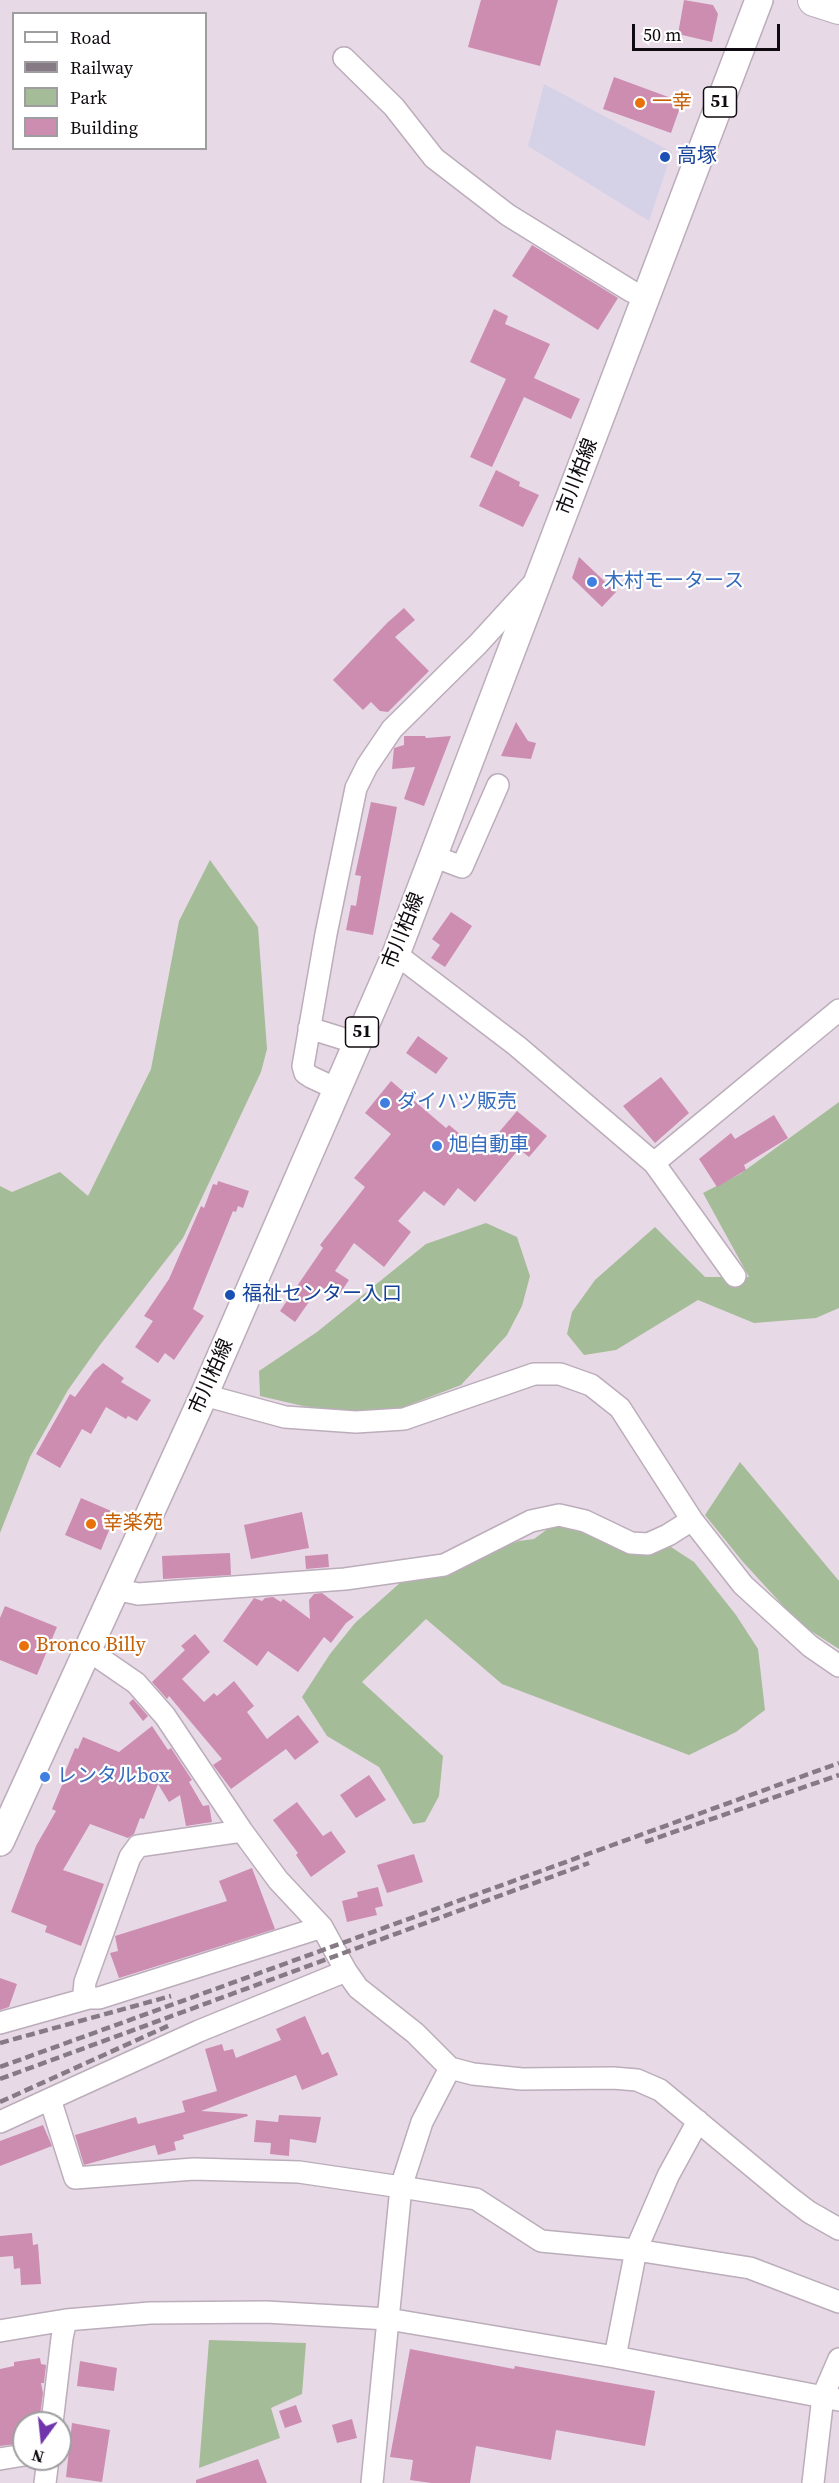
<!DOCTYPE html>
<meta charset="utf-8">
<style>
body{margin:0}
#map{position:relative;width:839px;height:2483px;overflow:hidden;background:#e8d9e7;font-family:"Source Serif 4",serif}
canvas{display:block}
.legend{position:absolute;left:12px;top:12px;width:195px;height:138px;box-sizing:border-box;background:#fff;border:2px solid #9f9d9f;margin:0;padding:8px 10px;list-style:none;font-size:18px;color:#0f0a0f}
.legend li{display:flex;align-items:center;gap:12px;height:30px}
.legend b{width:30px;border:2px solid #9f9d9f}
.north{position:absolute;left:12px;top:2411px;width:60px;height:60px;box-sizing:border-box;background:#fff;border:2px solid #9f9d9f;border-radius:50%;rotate:195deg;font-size:16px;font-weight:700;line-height:24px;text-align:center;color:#0f0a0f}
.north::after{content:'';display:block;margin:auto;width:21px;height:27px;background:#7136ac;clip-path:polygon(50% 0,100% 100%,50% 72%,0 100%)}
.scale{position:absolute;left:632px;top:24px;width:148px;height:27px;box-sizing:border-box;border:3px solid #0f0a0f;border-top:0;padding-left:8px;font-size:18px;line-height:21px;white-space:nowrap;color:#0f0a0f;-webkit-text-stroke:4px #fff;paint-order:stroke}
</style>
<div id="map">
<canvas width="839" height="2483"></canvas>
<ul class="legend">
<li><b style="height:8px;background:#fff"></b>Road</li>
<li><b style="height:8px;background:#867b85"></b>Railway</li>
<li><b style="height:16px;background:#a4bc97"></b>Park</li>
<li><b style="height:16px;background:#cc8db1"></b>Building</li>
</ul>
<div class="north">N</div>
<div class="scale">50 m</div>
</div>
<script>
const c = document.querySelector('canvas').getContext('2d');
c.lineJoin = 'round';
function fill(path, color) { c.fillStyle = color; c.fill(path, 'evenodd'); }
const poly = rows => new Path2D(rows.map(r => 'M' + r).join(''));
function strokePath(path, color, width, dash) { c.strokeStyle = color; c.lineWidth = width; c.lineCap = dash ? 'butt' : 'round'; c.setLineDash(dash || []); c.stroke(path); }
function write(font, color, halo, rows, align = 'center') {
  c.font = font + ' "Source Serif 4","Noto Sans JP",serif'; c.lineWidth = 4.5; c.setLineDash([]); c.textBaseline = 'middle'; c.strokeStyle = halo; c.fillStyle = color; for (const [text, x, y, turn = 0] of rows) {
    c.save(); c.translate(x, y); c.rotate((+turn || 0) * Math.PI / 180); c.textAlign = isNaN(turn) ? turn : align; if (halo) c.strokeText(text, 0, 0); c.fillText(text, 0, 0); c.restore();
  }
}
fill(poly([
 [544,84,672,152,649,221,528,146]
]), '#d5d2e7');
fill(poly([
 [210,860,258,927,267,1049,261,1072,183,1238,100,1345,68,1390,30,1457,0,1533,0,1186,12,1192,60,1172,88,1196,151,1069,179,921],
 [839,1102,839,1308,816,1318,754,1323,698,1300,616,1350,584,1355,567,1334,572,1312,595,1280,655,1227,705,1277,749,1277,703,1193,740,1174],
 [486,1223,517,1237,530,1276,522,1306,507,1335,461,1385,401,1408,358,1413,303,1406,260,1396,259,1371,317,1332,426,1244],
 [740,1462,839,1581,839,1649,800,1624,743,1562,705,1515],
 [557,1522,634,1554,671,1547,694,1562,736,1615,758,1649,765,1710,736,1732,689,1755,502,1684,426,1619,362,1682,443,1756,439,1796,425,1822,413,1824,379,1767,327,1736,302,1697,330,1654,355,1623,401,1582,519,1541,534,1539],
 [209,2340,306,2343,302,2394,271,2408,280,2438,199,2468]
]), '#a4bc97');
fill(poly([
 [481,0,558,0,540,66,468,47],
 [684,0,713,5,718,14,712,42,678,34],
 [614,77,682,102,671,133,603,109],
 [532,245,618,298,598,330,512,276],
 [494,309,508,316,505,324,550,344,534,378,580,399,571,419,524,397,492,467,470,457,506,379,470,362],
 [496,470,520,482,519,486,539,495,523,527,479,506],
 [579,557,616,592,602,607,572,578],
 [404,608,415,620,395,637,429,671,388,712,380,711,371,702,363,710,333,680,387,623],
 [516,722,528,741,536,743,531,759,501,756],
 [404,736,425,736,426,738,451,736,424,806,404,799,415,767,392,769,394,748,404,745],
 [371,802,397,807,373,935,346,930,351,905,356,906,361,876,355,875],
 [451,912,472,926,445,967,431,958,440,945,432,939],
 [418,1036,448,1058,436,1074,406,1053],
 [661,1077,689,1113,655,1143,623,1106],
 [391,1081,446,1128,449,1125,482,1152,517,1111,547,1136,529,1157,519,1149,475,1202,458,1188,444,1206,424,1191,398,1221,411,1232,384,1267,354,1243,335,1271,349,1280,337,1298,320,1286,295,1322,280,1311,323,1248,320,1245,365,1187,354,1178,391,1134,365,1113],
 [774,1115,788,1138,744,1165,746,1170,717,1187,699,1159,731,1133,735,1139],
 [218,1181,249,1191,243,1208,238,1206,236,1212,233,1211,193,1309,204,1316,174,1360,165,1353,158,1363,135,1347,153,1321,144,1316,169,1279,201,1206,204,1208,213,1184,217,1185],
 [103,1363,124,1378,121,1382,151,1400,137,1421,128,1416,126,1419,106,1407,91,1434,82,1429,60,1468,36,1454,70,1394,75,1397,94,1371],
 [81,1498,116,1513,101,1550,65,1535],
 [302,1512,309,1548,251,1559,244,1525],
 [230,1553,231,1575,163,1579,162,1556],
 [328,1554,329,1567,306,1569,305,1556],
 [322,1593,354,1617,346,1623,331,1643,324,1637,298,1672,268,1651,257,1666,223,1641,254,1598,262,1601,265,1598,273,1597,281,1602,283,1599,310,1619,309,1600,314,1594],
 [5,1606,57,1627,37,1675,0,1660,0,1618],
 [195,1634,210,1652,182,1679,204,1702,214,1693,217,1696,234,1681,254,1706,247,1712,267,1739,298,1715,319,1742,295,1760,286,1749,231,1789,213,1765,222,1759,169,1696,167,1699,152,1682,185,1650,181,1646],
 [133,1699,148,1716,143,1721,129,1703],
 [152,1726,168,1750,171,1748,192,1780,189,1782,203,1806,209,1805,212,1822,186,1826,180,1795,169,1802,158,1784,144,1819,140,1818,134,1834,128,1838,90,1824,63,1870,104,1884,81,1946,45,1932,47,1926,11,1912,36,1846,56,1811,52,1809,65,1778,63,1777,75,1748,78,1749,83,1737,119,1752],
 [369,1775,386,1800,356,1818,340,1795],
 [297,1802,323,1836,331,1831,346,1852,311,1877,296,1855,298,1853,273,1820],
 [414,1854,423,1882,387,1893,377,1865],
 [252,1868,275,1929,119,1978,110,1953,118,1951,115,1936,227,1901,219,1881],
 [378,1887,383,1906,375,1908,377,1915,347,1922,342,1901,358,1897,357,1892],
 [0,1978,17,1984,9,2007,0,2010],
 [305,2016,322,2055,328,2052,338,2075,302,2090,296,2075,201,2111,247,2114,248,2116,183,2135,184,2139,174,2142,176,2150,158,2155,155,2145,84,2165,75,2135,136,2117,138,2124,185,2112,182,2101,217,2091,205,2049,222,2044,224,2051,233,2049,236,2058,281,2040,276,2029],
 [279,2115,321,2117,316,2143,290,2139,289,2156,270,2154,271,2143,254,2142,256,2120,278,2122],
 [43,2125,52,2146,0,2166,0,2141],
 [32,2233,33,2245,38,2244,41,2284,21,2285,20,2268,14,2269,13,2256,0,2257,0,2236],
 [410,2349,514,2369,515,2366,655,2391,645,2446,556,2430,551,2460,476,2446,470,2483,431,2483,410,2480,413,2460,390,2457],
 [40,2358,41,2364,46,2365,44,2383,41,2383,43,2393,39,2423,24,2423,24,2443,0,2446,0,2369,14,2366,14,2362],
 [80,2361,117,2368,114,2391,77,2386],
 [296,2405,302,2422,285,2428,279,2411],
 [352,2419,357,2438,337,2443,332,2425],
 [72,2423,110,2430,102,2482,66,2477],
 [258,2459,267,2483,196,2483,196,2480]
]), '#cc8db1');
const minor = poly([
 [344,58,394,107,434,158,508,215,631,291,646,298],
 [433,856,462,867,498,785],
 [396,954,517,1046,654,1163,735,1276],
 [309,1028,341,1038],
 [339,1090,311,1077,305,1073,303,1066,326,934,356,788,367,766,392,729,478,644,532,585],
 [654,1163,839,1010],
 [204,1395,285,1417,356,1422,404,1419,534,1374,560,1374,591,1385,620,1408,692,1520,743,1585,810,1646,839,1666],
 [115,1589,138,1594,345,1579,444,1565,531,1521,559,1515,585,1521,631,1543,648,1544,668,1535,692,1520],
 [88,1650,136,1683,165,1716,242,1831,278,1880,322,1927,346,1971,358,1988,415,2033,450,2068,473,2074,522,2079,613,2078,637,2080,660,2090,788,2196,809,2212,839,2229],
 [242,1831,138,1846,130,1857,85,1982,84,1992,89,1998,99,1998,322,1927],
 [346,1971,199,2031,50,2099,75,2178,194,2169,299,2172,401,2187,476,2199,541,2241,636,2250,750,2268,839,2302],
 [0,2023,89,1998],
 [0,2122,50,2099],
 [0,2331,66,2320,150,2313,266,2312,388,2319,615,2357,839,2400],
 [615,2357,636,2250,668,2176,698,2121],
 [52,2423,62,2338,66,2320],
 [0,2459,24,2455],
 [45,2483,48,2459],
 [372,2483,401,2187,422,2122,450,2068],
 [813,2483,823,2396,839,2359]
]);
const major = poly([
 [0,1842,204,1395,396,954,759,0]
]);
const highway = poly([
 [814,0,839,8]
]);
strokePath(minor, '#bbadba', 24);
strokePath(major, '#bbadba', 30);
strokePath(highway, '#bbadba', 34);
strokePath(minor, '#fff', 21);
strokePath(major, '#fff', 27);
strokePath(highway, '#fff', 32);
strokePath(poly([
 [645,1842,839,1775],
 [0,2043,171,1996],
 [0,2067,839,1763],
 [0,2079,589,1863],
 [0,2102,170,2025]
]), '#867b85', 4.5, [9, 4.5]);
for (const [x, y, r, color] of [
 [640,103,6,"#e8710a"],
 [665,157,6,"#1a4fb4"],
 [592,582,6,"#3f7fe0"],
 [385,1103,6,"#3f7fe0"],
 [437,1146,6,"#3f7fe0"],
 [230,1295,6,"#1a4fb4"],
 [91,1524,6,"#e8710a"],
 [24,1646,6,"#e8710a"],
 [45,1777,6,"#3f7fe0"]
]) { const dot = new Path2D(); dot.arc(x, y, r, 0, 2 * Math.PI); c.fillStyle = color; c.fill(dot); strokePath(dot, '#fff', 2); }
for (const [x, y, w] of [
 [720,102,33],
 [362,1032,33]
]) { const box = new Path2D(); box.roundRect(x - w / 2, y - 15, w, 30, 4.5); c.fillStyle = '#fff'; c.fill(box); strokePath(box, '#0f0a0f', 1.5); }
write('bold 18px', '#0f0a0f', null, [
 ["51",720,102],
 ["51",362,1032]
]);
write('20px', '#c56008', '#fff', [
 ["一幸",652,103],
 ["幸楽苑",103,1524],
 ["Bronco Billy",36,1646]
], 'left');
write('20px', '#164399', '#fff', [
 ["高塚",677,157],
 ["福祉センター入口",242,1295]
], 'left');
write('20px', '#0f0a0f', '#fff', [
 ["市川柏線",578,477,-69],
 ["市川柏線",404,931,-68],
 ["市川柏線",212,1377,-66]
]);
write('20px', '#366cbe', '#fff', [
 ["木村モータース",604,582],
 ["ダイハツ販売",397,1103],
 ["旭自動車",449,1146],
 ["レンタルbox",57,1777]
], 'left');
</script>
